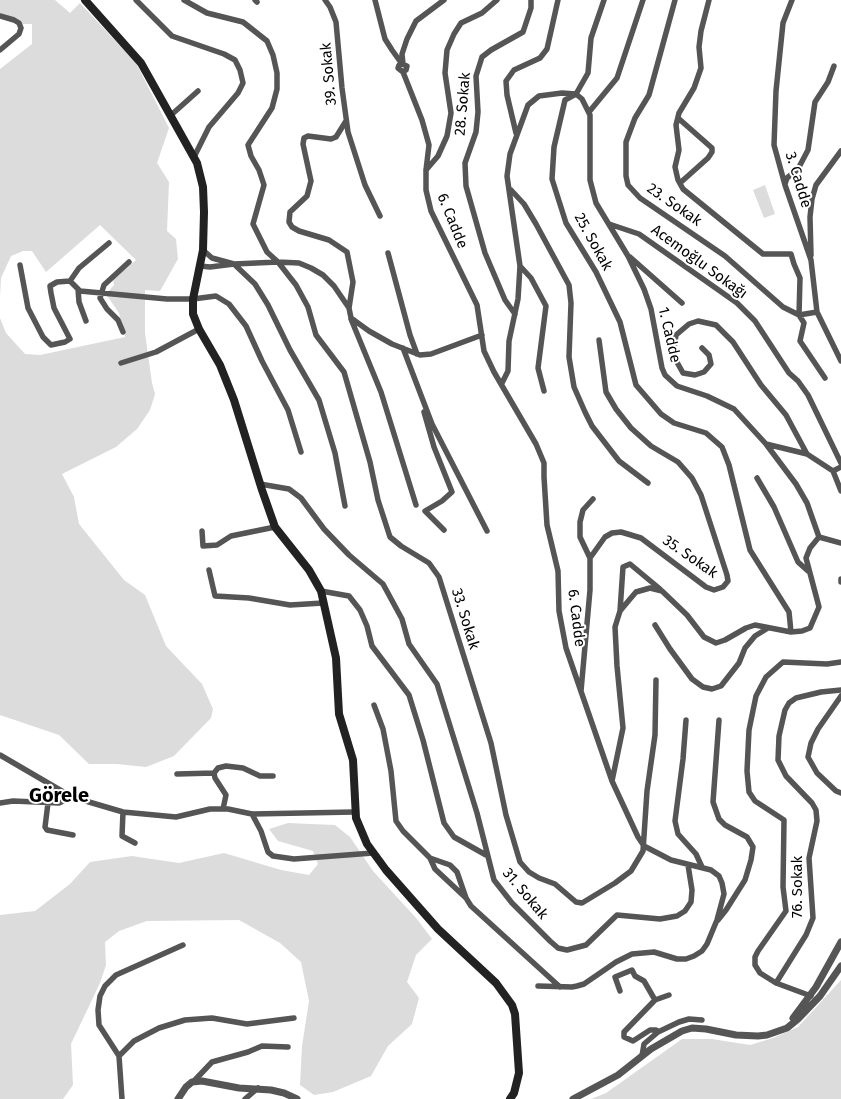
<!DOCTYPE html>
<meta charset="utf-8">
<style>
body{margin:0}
canvas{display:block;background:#fff}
</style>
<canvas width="841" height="1099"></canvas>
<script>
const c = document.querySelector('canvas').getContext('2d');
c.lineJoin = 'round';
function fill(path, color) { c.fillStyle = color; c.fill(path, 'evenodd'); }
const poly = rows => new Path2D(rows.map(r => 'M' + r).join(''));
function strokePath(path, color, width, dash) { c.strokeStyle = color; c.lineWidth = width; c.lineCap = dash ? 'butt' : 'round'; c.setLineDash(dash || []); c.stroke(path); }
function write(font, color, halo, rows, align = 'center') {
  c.font = font + ' "Fira Sans",sans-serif'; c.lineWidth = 4; c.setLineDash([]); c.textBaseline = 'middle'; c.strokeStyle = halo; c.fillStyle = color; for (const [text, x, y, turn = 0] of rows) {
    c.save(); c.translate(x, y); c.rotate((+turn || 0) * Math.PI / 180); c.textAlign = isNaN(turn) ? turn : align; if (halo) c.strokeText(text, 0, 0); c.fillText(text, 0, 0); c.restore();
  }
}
fill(poly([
 [0,0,55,0,70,13,80,3,136,63,169,128,157,163,169,182,167,231,176,239,178,259,160,291,145,290,145,333,152,383,155,394,150,410,137,429,116,447,62,474,74,497,79,524,124,580,145,595,166,646,202,684,213,709,211,718,174,756,146,767,117,764,89,764,59,735,0,715,0,318,6,333,25,354,40,355,125,337,119,313,106,294,114,285,113,279,136,260,100,225,46,272,32,251,23,251,11,256,1,278,0,296,0,69,32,44,32,24,17,24,0,13],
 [765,185,775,214,764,218,753,190],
 [288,823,335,825,350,837,373,871,417,919,432,939,416,955,407,982,419,998,412,1024,388,1046,371,1076,333,1092,314,1095,300,1085,302,1046,309,1001,301,962,280,943,239,920,147,921,119,931,105,942,106,965,100,983,71,1044,73,1085,63,1099,0,1099,0,915,35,911,70,884,90,862,132,856,179,863,224,853,281,870,309,875,318,864,313,851,278,841,269,829],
 [841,980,841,1099,591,1099,606,1093,682,1039,712,1039,750,1045,773,1038,798,1027]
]), '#dcdcdc');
strokePath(poly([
 [136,0,172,36,224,54,235,60,240,70,243,83,238,93,209,127,194,157],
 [184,0,207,13,243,22,267,41,273,55,277,73,277,89,272,108,248,145,251,156,259,170,264,185,253,224,267,252,278,262,296,285,308,307,316,335,344,372,370,462,378,500,390,537,401,546,429,563,439,577,491,743,506,815,520,862,529,872,539,878,555,884,576,902,582,903,615,883,631,871,643,851,647,791,655,735,656,680],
 [255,0,257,2],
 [325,0,330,7,336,22,342,88,348,132,365,185,380,216],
 [375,0,385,39,392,50,402,64,407,66,406,70,403,72,398,68,399,65,402,64],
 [675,0,649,95,635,118,626,142,626,176,628,185,640,198,725,256,783,307,799,315,817,312],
 [709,0,701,31,699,47,701,68,694,88,679,113,676,125,679,150,675,167,678,180,683,189,763,254,791,254,794,264,800,278,799,315,804,323,800,341,825,378],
 [792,0,783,23,776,91,774,145,785,185,811,260,817,312,841,361],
 [0,16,14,20,19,23,21,28,19,34,0,50],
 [403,64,402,54,407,39,416,21,444,0],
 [403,72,422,120,429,145,426,170,426,190,431,211,477,305,484,351,494,372,536,444,544,463,544,477,547,525,558,571,559,611,566,648,612,781,638,837,644,846,671,860,711,870,719,876,722,883,724,894,717,920,707,944,702,951,694,956,686,959,677,959,654,952,632,954,616,962,584,984,577,986,572,987,538,986],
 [576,94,565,100,554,147,552,179,566,223,596,272,620,322,636,385,661,414,674,423,706,433,722,447,729,465,750,550,789,612,791,632],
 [576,94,582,99,590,115,590,180,596,203,628,256,644,289,651,309,662,368,665,375,677,386,707,396,734,409,766,444,796,484,807,503,819,537,841,543],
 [576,94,588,73,591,38,604,0],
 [589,112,617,78,643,0],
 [170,116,198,91],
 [678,118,712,148,712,152,708,158,680,183],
 [346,121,336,137,331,139,308,136,304,138,303,144,311,181,307,196,290,212,289,222,292,227,299,231,329,240,347,252,353,282,349,308],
 [516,133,507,95,506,81,514,70,540,58,547,49,558,0],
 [426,170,438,156,447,136,451,113,445,73,447,50,454,34,461,23,482,13,497,0],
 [785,184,787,178,798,169,808,150,815,102,828,82,834,66],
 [511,190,524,204,536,224,569,285,571,303,569,357,574,387,585,412,592,426,619,461,648,483],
 [609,224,639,234,737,303,755,321,789,373,798,381,808,395,841,463],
 [203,250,212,258,234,264,255,284,268,305,290,350,319,400,335,453,345,506],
 [388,253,410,335,417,354],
 [811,255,810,217,812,199,816,185,841,151],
 [630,257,682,303],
 [20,265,28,308,43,337,51,345,65,342,70,339,54,308,51,293,50,286,57,282,70,281,80,291,167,299,193,299,216,296,229,304,246,326,262,361,288,410,301,452],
 [200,266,210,267,234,264,278,262,299,263,311,268,323,275,334,286,349,308,351,318,369,331,392,344,420,355,431,354,482,335],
 [520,266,531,278,546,306,538,368,544,391],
 [70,281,79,268,109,243],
 [78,289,79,302,86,321],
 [515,314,505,300,485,253,466,186,465,163,476,132,478,112,476,76,482,57,491,50,523,32,531,8,531,0],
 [351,319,381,392,416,505],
 [123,332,118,320,107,309,100,298,104,285,129,262],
 [403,348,432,424,487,531],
 [702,348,709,355,711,364,704,372,695,375,683,373,673,355,676,335,689,324,698,321,716,325,733,342,761,385,786,415,807,454],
 [121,363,156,352,199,329],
 [502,383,508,371,509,341,518,299,520,266,507,176,510,154,528,105,539,96,562,93,576,94],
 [424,412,434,447,452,492,442,501,425,511,444,530],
 [766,444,807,454,833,471,841,467],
 [833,471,841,491],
 [757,478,774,507,798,562,808,571],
 [260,484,289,489,301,498,324,529,349,555,383,584,402,619,409,644,437,684,477,813,494,880,512,903,550,941,558,948,567,950,586,945,617,915,660,919,677,916,685,911,691,902,692,890,688,865],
 [202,531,203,546,217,545,231,536,275,527],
 [590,558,580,537,580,522,583,510,593,499],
 [209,570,215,596,249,598,290,605,323,603],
 [841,579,841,582],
 [321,591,349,596,360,610,367,626,372,646,409,695,423,740,444,823,454,837,486,855],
 [620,611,623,567,630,564,660,589],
 [655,625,670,649,692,679,703,687,712,689,721,686,739,663,745,648,755,636,768,628],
 [581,691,590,590,590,558,605,537,612,533,621,532,641,538,706,587,714,590,723,587,728,581,727,575,701,495,692,478,678,462,651,446,631,428,616,409,606,392,599,340],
 [841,696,818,729,811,743,808,757,817,773,836,791,841,793],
 [374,705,383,729,391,771,396,821,403,831,430,858,435,869,466,898,471,906,560,987],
 [686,720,683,759,675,821,678,834,696,854,702,867],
 [0,755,72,797,123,812,176,817,210,809,228,809,252,814,354,812],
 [177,774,214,773],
 [612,781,623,728,617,666,615,627,620,611,630,599,636,592,650,588,662,591,687,615,704,637,716,643,725,640,746,628,755,625,791,632,802,631,810,628,819,607,806,558,810,548,819,537],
 [0,803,13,801,59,803,72,797],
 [48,803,45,827,47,830,73,835],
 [223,809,226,795,215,778,214,773,218,768,226,766,243,768,260,776,273,776],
 [123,812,122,836,135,843],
 [252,814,261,831,268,852,273,856,294,859,373,853],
 [430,858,450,865,457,872,466,898],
 [718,920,726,910,745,880,751,860,753,847,747,837,725,825,719,819,713,802,719,720],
 [776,983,806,935,813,918,809,858,817,821,816,810,812,803,786,776,778,760,779,736,785,710,789,703,796,698,821,692,841,690],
 [620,991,615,977,632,970,635,976,644,981,655,1000],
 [811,996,776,983,760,973,755,965,755,957,758,951,786,911,783,887,784,820,755,801,749,792,747,771,749,730,756,696,766,677,783,662,827,664,841,662],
 [658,1032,679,1022,689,1019,702,1020],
 [119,1056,134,1041,159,1028,185,1020,212,1018,247,1024,294,1018],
 [642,1056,644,1044,658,1032,656,1030,650,1030,633,1041,624,1037,624,1032,655,1000,669,995],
 [194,1081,212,1062,248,1052,262,1046,288,1047],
 [122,1099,119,1056,99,1025,98,1010,100,996,105,986,116,975,183,945],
 [245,1099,258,1088]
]), '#555', 5.5);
strokePath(poly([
 [793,1018,816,987,841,942],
 [178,1099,186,1087,192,1082,202,1081,239,1088,271,1090,284,1093,297,1099],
 [573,1099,618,1075,651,1049,682,1031,692,1028,706,1029,736,1035,758,1036,767,1035,787,1028,798,1019,820,996,841,966]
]), '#555', 7);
strokePath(poly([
 [85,0,141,63,197,163,203,187,204,212,203,250,193,299,193,314,199,329,220,365,234,400,262,490,275,527,309,570,321,591,336,658,339,714,353,760,356,818,367,844,386,870,438,929,496,983,512,1005,515,1014,519,1073,514,1093,510,1099]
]), '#222', 8);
write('15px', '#000', '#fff', [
 ["39. Sokak",329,74,-95],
 ["28. Sokak",463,104,-85],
 ["3. Cadde",798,180,73],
 ["23. Sokak",674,205,35],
 ["6. Cadde",452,221,68],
 ["25. Sokak",593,242,61],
 ["Acemoğlu Sokağı",699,262,36],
 ["1. Cadde",669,335,77],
 ["35. Sokak",690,557,35],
 ["6. Cadde",576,618,83],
 ["33. Sokak",465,619,73],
 ["76. Sokak",798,887,-90],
 ["31. Sokak",525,894,50]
]);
write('bold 20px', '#000', '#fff', [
 ["Görele",59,796]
]);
</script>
